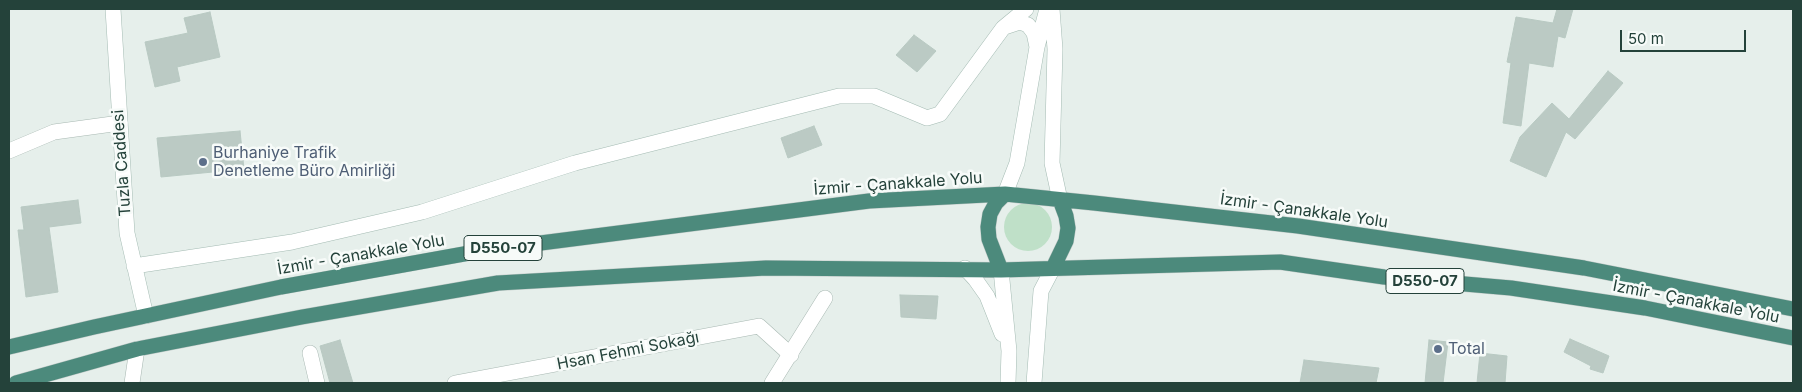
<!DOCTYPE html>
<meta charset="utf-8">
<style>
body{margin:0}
#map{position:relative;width:1802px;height:392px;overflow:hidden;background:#e6efeb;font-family:Inter,sans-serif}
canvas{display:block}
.frame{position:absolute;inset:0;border:10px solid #24423a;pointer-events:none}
.scale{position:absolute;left:1620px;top:30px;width:126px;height:22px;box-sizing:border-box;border:2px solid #24423a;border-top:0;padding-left:6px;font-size:15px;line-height:18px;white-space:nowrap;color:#24423a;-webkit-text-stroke:4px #f7fbf9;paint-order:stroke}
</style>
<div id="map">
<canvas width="1802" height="392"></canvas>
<div class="frame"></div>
<div class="scale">50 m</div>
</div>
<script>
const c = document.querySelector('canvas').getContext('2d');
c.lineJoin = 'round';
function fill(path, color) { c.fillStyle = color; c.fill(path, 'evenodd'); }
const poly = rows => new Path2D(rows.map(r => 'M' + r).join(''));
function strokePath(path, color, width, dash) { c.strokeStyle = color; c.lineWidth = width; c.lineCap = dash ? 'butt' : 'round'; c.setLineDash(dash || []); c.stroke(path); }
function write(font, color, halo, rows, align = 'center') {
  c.font = font + ' Inter,sans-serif'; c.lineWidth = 5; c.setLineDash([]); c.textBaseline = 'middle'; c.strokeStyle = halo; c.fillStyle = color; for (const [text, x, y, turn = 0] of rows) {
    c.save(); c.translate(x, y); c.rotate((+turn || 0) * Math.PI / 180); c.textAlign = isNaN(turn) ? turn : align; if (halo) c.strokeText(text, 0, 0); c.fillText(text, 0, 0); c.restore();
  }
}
fill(poly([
 '1004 227a24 24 0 1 1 48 0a24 24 0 1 1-48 0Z'
]), '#bfe0c8');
const building = poly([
 [1557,9,1573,9,1565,38,1558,36,1553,67,1529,63,1521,126,1503,123,1511,63,1507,62,1516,17,1553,23,1557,9],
 [210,12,220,57,177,67,180,81,155,87,145,42,188,33,184,18,210,12],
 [914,35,936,51,917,72,896,55,914,35],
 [1608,71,1623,83,1575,139,1566,132,1546,177,1510,161,1520,137,1552,103,1569,119,1608,71],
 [814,126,822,145,788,158,781,138,814,126],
 [240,131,244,169,161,177,157,138,240,131],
 [78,200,81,223,49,227,58,292,26,297,18,230,24,230,21,207,78,200],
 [900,295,938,296,936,319,901,317,900,295],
 [1570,339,1609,356,1603,373,1590,369,1591,366,1564,352,1570,339],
 [340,340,353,383,330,383,320,346,340,340],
 [1429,340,1448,342,1443,383,1425,383,1429,340],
 [1480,353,1507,356,1505,383,1477,383,1480,353],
 [1304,360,1379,368,1376,383,1300,383,1304,360]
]);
fill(building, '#bbcac4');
strokePath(building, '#b8c9c2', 1);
const minor = poly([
 [9,151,54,132,120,123],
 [310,353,317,383],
 [455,383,759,326,791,355]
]);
const tertiary = poly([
 [132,383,137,349],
 [772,383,825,298]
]);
const secondary = poly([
 [113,9,127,233,146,316],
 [1052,9,1055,49,1052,163,1060,200],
 [1005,27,1020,22,1028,25,1034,33,1037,47],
 [1005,194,1017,163,1037,47,1047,9],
 [134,266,292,242,422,212,575,163,839,96,874,96,927,118,940,114,1003,28,1026,9],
 [965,268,975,279,987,296,1002,334],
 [1001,270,1009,351,1008,383],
 [1034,383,1041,291,1053,268]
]);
const trunk = poly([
 [1053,268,1066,241,1068,228,1066,216,1060,200],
 [1001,270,989,239,988,227,990,214,996,203,1005,194],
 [9,347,94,327,281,287,486,250,869,201,1005,194,1094,203,1298,226,1584,268,1793,309],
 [16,383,137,349,302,317,498,283,766,268,1001,270,1280,262,1384,277,1511,288,1645,308,1793,338]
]);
strokePath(minor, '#a8b8b2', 16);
strokePath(tertiary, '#a8b8b2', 16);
strokePath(secondary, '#a4bbb3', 16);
strokePath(trunk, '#c2cac8', 16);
strokePath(minor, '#fff', 15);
strokePath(tertiary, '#fff', 15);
strokePath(secondary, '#fff', 15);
strokePath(trunk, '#4c8a7c', 15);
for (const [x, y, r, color] of [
 [203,162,5,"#5c6f8a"],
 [1438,349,5,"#5c6f8a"]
]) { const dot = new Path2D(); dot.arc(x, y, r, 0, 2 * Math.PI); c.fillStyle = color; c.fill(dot); strokePath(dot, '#f7fbf9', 2); }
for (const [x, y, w] of [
 [503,248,78],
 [1425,281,78]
]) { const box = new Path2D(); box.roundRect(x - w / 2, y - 12.5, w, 25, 4); c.fillStyle = '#f7fbf9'; c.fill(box); strokePath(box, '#24423a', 1); }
write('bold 15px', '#24423a', null, [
 ["D550-07",503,248],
 ["D550-07",1425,281]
]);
write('16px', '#4e5e75', '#f7fbf9', [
 ["Burhaniye Trafik",213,153],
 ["Denetleme Büro Amirliği",213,171],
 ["Total",1448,349]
], 'left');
write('16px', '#24423a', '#f7fbf9', [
 ["Tuzla Caddesi",122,163,-94],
 ["İzmir - Çanakkale Yolu",898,184,-4],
 ["İzmir - Çanakkale Yolu",1304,211,8],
 ["İzmir - Çanakkale Yolu",361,255,-10],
 ["İzmir - Çanakkale Yolu",1696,302,11],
 ["Hsan Fehmi Sokağı",628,351,-11]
]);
</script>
